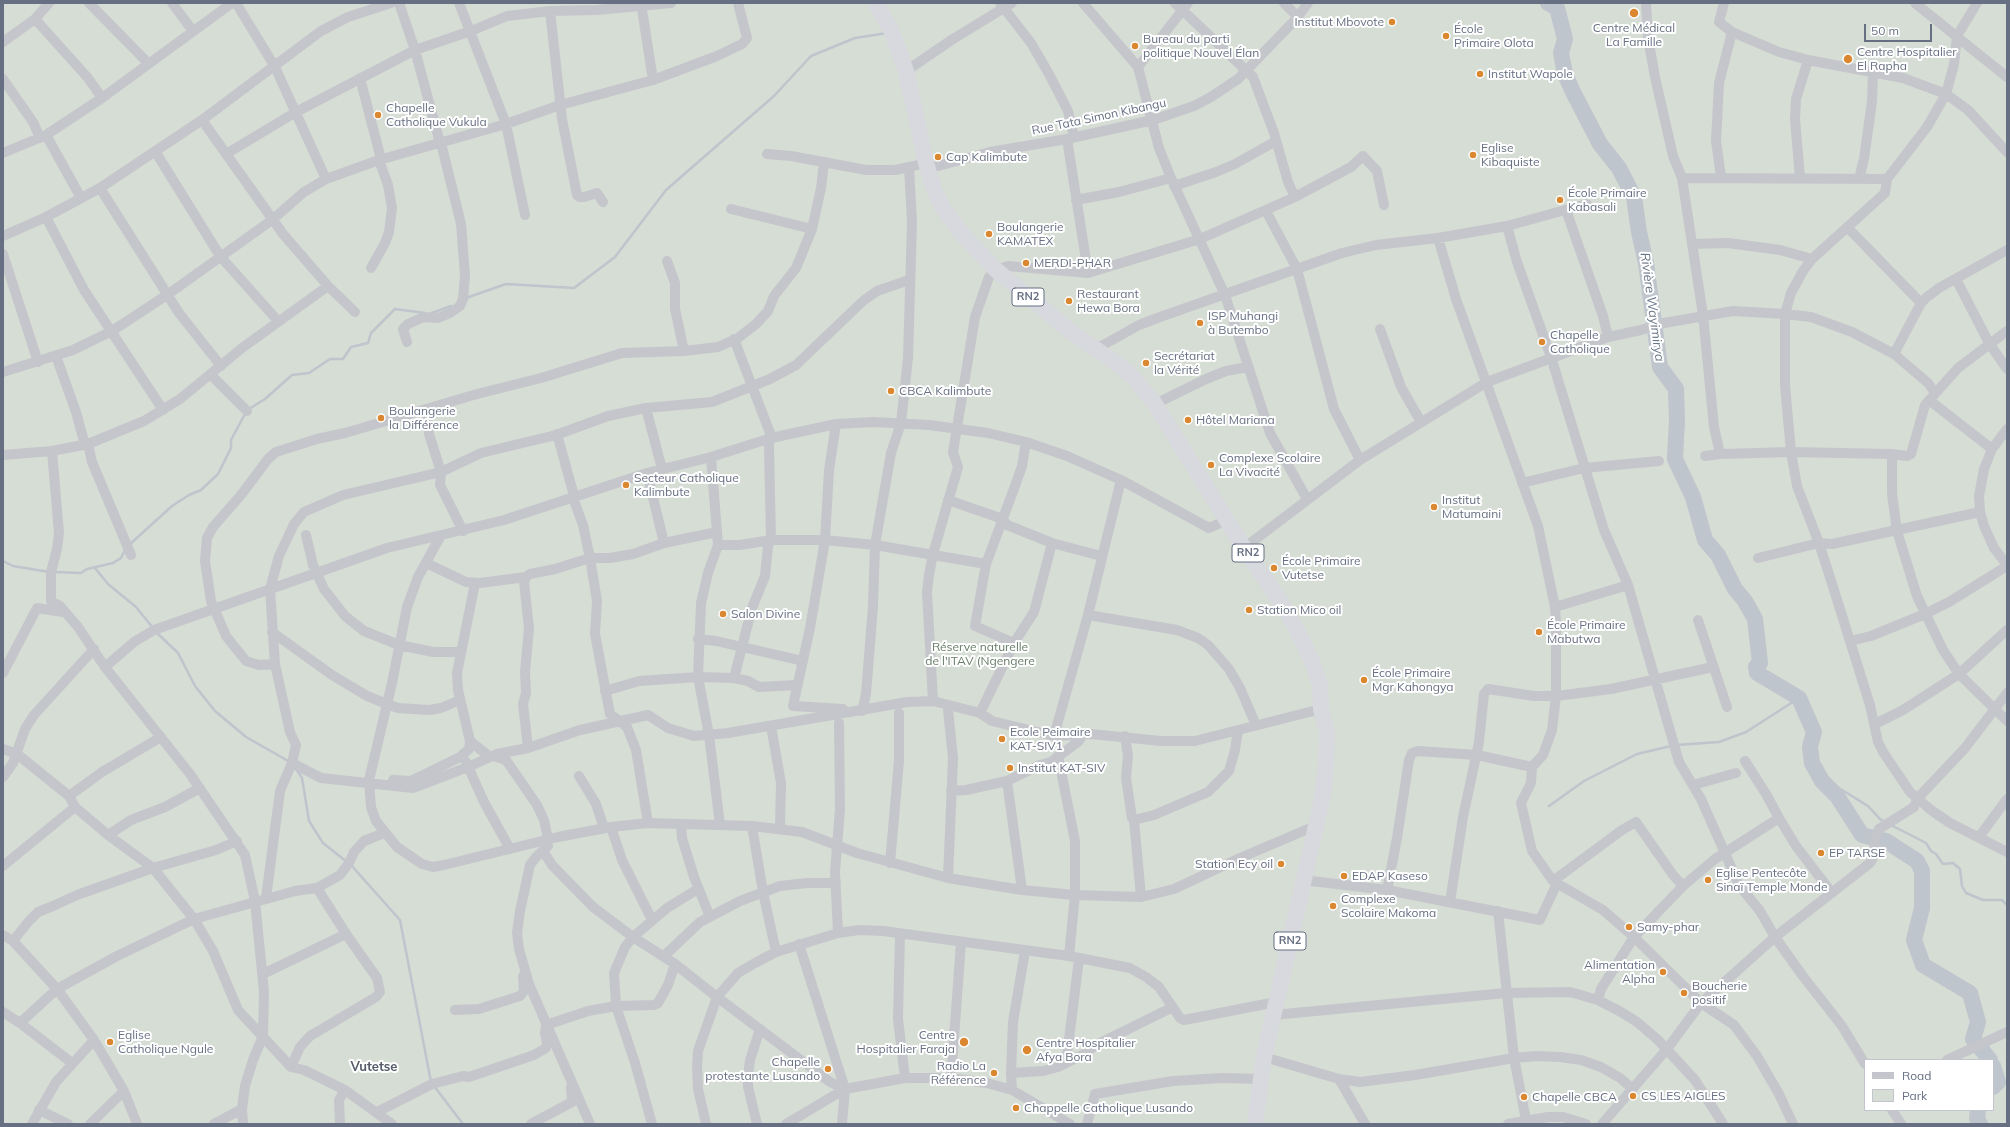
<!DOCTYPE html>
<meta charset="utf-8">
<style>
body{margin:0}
#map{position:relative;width:2010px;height:1127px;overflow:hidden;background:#f6f7f4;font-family:Mulish,sans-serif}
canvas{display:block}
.frame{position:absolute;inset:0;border:4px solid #676f83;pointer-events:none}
.legend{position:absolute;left:1864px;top:1059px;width:130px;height:52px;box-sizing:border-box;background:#fff;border:1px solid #c2c5cd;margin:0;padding:5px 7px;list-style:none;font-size:12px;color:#676f83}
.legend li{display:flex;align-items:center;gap:8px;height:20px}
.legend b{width:20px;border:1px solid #c2c5cd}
.scale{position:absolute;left:1864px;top:24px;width:68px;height:18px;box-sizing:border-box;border:2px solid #676f83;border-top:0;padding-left:5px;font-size:12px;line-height:14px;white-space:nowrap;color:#676f83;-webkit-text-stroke:3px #fff;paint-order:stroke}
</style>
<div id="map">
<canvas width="2010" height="1127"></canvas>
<div class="frame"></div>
<ul class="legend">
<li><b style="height:5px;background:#c5c6cb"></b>Road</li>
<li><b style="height:11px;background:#d6ddd5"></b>Park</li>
</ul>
<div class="scale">50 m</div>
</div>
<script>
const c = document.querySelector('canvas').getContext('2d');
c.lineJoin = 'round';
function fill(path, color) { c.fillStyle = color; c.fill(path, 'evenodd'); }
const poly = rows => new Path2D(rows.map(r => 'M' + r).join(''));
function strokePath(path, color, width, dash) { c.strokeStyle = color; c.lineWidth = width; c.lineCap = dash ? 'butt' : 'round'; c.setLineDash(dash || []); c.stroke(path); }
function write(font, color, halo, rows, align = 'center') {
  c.font = font + ' Mulish,sans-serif'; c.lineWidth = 4; c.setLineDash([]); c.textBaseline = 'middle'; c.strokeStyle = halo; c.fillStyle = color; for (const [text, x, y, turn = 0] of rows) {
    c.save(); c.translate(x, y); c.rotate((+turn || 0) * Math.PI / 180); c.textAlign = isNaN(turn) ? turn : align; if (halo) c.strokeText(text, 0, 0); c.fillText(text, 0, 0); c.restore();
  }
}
fill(poly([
 [3,3,2007,3,2007,1124,3,1124],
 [1865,1060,1993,1060,1993,1110,1865,1110]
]), '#d6ddd5');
strokePath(poly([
 [466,298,506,284,574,288,615,257,666,190,774,96,811,56,855,38,887,33],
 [432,313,451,306],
 [249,409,265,399,292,375,309,373,330,359,343,359,351,347,368,343,371,333,395,309,425,313],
 [129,545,172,506,189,495,201,490,218,474,231,448,231,440,246,412],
 [3,561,13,566,49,572],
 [95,568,108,584,136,607,153,628],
 [54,572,81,573,87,569,113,563,121,558,125,550],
 [156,632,178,653,195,686,215,711,246,737,290,762],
 [1676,745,1719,742,1746,732,1799,698],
 [296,769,302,778,309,821,323,843,347,862],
 [1818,774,1826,776,1834,785,1868,806,1880,819,1885,822],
 [1549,806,1584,781,1637,754,1671,746],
 [1891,825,1926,843,1931,851,1936,854,1943,864,1953,863,1960,869,1962,886,1966,893,1983,900,2002,900,2007,905],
 [351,865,400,920,431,1082],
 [434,1086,463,1124]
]), '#bec5cd', 2.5);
strokePath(poly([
 [1548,3,1557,8,1565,39,1561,53,1565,74,1573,92,1600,144,1619,168,1634,197,1639,232,1646,263,1660,367,1676,389,1677,420,1675,459,1693,497,1705,540,1718,555,1735,589,1745,601,1755,619,1760,663,1756,667,1757,673,1799,698,1814,732,1810,747,1812,763,1822,781,1837,796,1862,835,1886,841,1917,861,1922,871,1922,908,1914,940,1923,965,1970,993,1978,1022,1973,1039,1990,1060],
 [1993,1066,1998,1082,1993,1087],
 [1978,1110,1977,1119,1980,1124]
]), '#bec5cd', 16);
strokePath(poly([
 [89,3,148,63],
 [172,3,193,31],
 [236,3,275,67,326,179],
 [399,3,415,50,440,143],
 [459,3,506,124,525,215],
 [641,3,653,80],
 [1000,3,1031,43,1049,74,1068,111,1074,137],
 [1083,3,1138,67],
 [1175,3,1253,77,1274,133,1288,182,1295,197],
 [1188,3,1138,67,1159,148,1171,178,1225,295,1270,433,1307,499],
 [1284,3,1298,17],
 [1646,3,1648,38,1655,77,1673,156,1682,178,1703,315,1714,427,1720,454],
 [1724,3,1719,22,1732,32,1779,52,1808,60,1903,78,1946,94,1968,110,2007,152],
 [1915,3,2007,77],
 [1977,3,1957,36,1954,64,1946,94,1927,127,1887,179,1885,193,1812,259,1803,271,1791,293,1785,314,1785,385,1791,452,1797,486,1819,543,1834,590,1870,705,1878,742,1883,752,1910,792,1931,810,1950,823,2007,852],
 [550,11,562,119,577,195,580,197,584,197,597,193,603,202],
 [35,19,88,78,102,98],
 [3,42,35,19,49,3],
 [906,71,953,39,1012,3],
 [360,78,381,159],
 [3,79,33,122,40,138],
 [202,120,283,234,328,286,355,312],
 [46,135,81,198],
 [1067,139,1088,273],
 [155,151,220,256,278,321],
 [3,153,46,135,102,98,232,3],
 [226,154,296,112,415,50,471,31,507,16,550,11,597,10,671,3],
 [767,154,791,156,866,170,895,170,909,167],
 [927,169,990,152,1067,139,1153,120,1194,106,1211,97,1238,79,1296,19,1308,3],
 [1721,177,1716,141,1719,83,1732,32],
 [1682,178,1887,179],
 [1800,178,1795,119,1796,99,1808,60],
 [1859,179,1864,159,1872,101,1873,73],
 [1174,186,1216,172,1235,164,1276,141],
 [100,188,179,313,221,366],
 [1076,200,1119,192,1171,178],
 [731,209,812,229],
 [1566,210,1603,316,1608,337],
 [1266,211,1297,269,1334,409,1360,460],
 [46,217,84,290,163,410],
 [1507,226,1517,262,1551,357,1604,530,1628,585,1679,762,1701,799,1739,885,1760,911,1775,937,1802,975,1842,1026,1865,1064],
 [1848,228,1921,303],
 [3,236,46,217,100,188,202,120,321,31,348,17,391,3],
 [1438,238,1456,299,1538,526,1555,607,1556,623,1556,696,1552,730,1543,755,1532,767,1531,783,1521,803,1532,851,1553,881,1603,910,1634,937,1701,1003,1734,1025,1757,1056,1779,1094,1793,1124],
 [1692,244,1728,243,1780,250,1812,259],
 [3,254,38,362],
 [667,261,675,283,675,309,684,351],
 [371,268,385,243,389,232,392,208,388,185,379,160],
 [1956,279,1989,343,2007,369],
 [1380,329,1401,387,1421,422],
 [734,339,770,433,769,447,771,540,768,546,765,576,752,608,734,678],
 [407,342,403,329,408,324,424,317,438,318,450,313,460,306,463,299,465,275,461,224,441,143],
 [1096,349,1139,325,1160,317,1342,253,1376,245,1438,238,1507,226,1587,204],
 [1894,354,1921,303,1927,297,1939,288,2007,250],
 [56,356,76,412,85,445],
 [3,372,73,350,112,331,167,295,272,220,304,192,326,179,379,160,506,124,560,105,653,80,717,56,742,44,747,38,738,3],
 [211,375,247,411],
 [1929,400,1992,449],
 [1155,404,1206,379,1226,371,1248,367],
 [646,408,662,469],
 [426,409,429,434,441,472,440,485,463,531],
 [836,424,829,470,825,540,810,628,793,706,843,709],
 [2007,429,1992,449,1984,469,1979,496,1980,512,1984,526,1994,548,2007,565],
 [557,434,573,492,573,498,583,525,590,558,597,601,595,634,610,714,627,727,636,750,648,823],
 [88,444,92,462,131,555],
 [52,451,59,533,57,549,51,572,51,601,60,606,78,627,105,667,190,774,245,855,255,901,264,992,263,1036,253,1060,245,1086,242,1109,243,1124],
 [1892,454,1907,456,1911,454,1925,405,1958,368,2007,331],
 [3,455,52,451,88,444,144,421,180,399,242,348,328,286],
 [1705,456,1720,454,1791,452,1892,454,1892,494,1897,531,1917,596,1943,650,1959,674,2007,721],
 [711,457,718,545,708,573,701,603,698,677,709,735,720,825],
 [647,473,664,543],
 [1522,483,1584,468,1659,461],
 [948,500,1003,519,1007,525,1052,543,1101,556],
 [306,535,313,565,324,589,345,616,364,631,399,645,433,652,460,652],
 [440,537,418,577,407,607,392,683,369,780,371,807,376,821,397,847,422,864,433,867,444,865,558,837,611,827,648,823,752,826,802,832,857,853,948,878,1022,890,1075,895,1141,897,1174,889,1240,858,1315,826],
 [718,545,740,545,771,540,825,540,875,545,986,564],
 [1244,548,1360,460,1487,382,1608,337,1641,330,1664,323,1733,311,1785,314,1811,317,1852,332,1894,354,1928,383,1935,393],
 [1758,558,1819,543,1832,544,1980,512],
 [426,563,466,582,480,583,526,577],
 [1555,607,1628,585],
 [1088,615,1177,630,1198,638,1208,645,1229,669,1240,688,1256,725],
 [1698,620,1727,707],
 [272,632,332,675,367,696,387,704,398,708,429,710,441,708,460,700],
 [698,639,716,641,803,661],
 [1850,641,1871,636,1925,614,1949,602,2007,566],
 [1014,643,975,626,986,564,1015,486,1022,466,1026,442],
 [275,664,259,665,246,661,226,636,211,601,205,561,207,538,213,527,241,495,268,459,276,452,317,439,345,433,477,394,541,378,622,353,684,351,718,347,738,338,756,324,768,311,774,296,796,268,812,229,821,188,824,162],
 [105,667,134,642,154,630,387,548,504,520,647,473,711,457,771,438,836,424,873,422,929,425,988,433,1026,442,1067,456,1121,480,1209,528,1227,520],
 [3,673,37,608,63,612],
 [605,691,639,681,698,677,734,678,748,681,759,687,797,685],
 [933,701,927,592,929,575,933,554,958,467,953,452,975,317,989,277,996,270,1008,266,1088,273,1200,239,1295,197,1351,167,1363,156,1377,171,1384,205],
 [948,710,953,758,948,878],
 [862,711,866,694,873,606,875,545,891,453,901,423,908,358,912,222,909,167,926,163],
 [980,713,1014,643,1034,612,1052,543],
 [1875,724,1903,710,1959,674,2007,630],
 [771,726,781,783,780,828],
 [1054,736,1088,615,1121,480],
 [1125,736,1128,756,1126,778,1132,818,1134,820,1141,897],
 [470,741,490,757,494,756,506,760,537,805,544,820,548,839],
 [528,748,523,704,526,693,525,672,529,628,524,582,526,577,530,574,555,569,590,558,610,558,633,554,664,543,717,532],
 [3,749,17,754,69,796,75,807,108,835,153,868,194,919,213,951,238,1010,291,1067,304,1070,345,1090,392,1124],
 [1058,756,1075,841,1075,895,1069,956],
 [1745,761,1766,794,1779,818],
 [466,762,484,802,510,849],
 [292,763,321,778,413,788,468,767,497,754,528,748,580,730,648,715,668,728,694,736,728,733,907,702,933,701,980,713,992,721,1054,736,1091,734,1161,741,1195,741,1321,709],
 [579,776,596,804,604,828],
 [3,777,13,763,25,729,34,715,94,649],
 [393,780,411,781,460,757,469,749,470,741,458,690,457,673,475,583],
 [1007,781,1022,890],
 [1693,785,1736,773],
 [951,791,966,790,1007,781,1040,765,1051,762,1079,741,1083,734],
 [69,796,102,772,161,737],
 [1134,820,1154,815,1208,792,1229,771,1235,750,1238,730],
 [681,825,682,838,694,877,710,917],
 [752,826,763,892,776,952],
 [611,827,622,860,652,920],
 [108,835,131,820,165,807,200,788],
 [1979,837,2007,799],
 [548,846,536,857,530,865,520,911,517,933,519,949,529,984,590,1124],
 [543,851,552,865,593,907,633,937,675,964,717,997,830,1082,845,1089,905,1078,951,1078,987,1083,1012,1090,1070,1124],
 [890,863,899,761,899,713],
 [3,866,75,807],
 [1303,880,1387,890,1540,920,1557,883],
 [1553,881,1622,830,1636,822,1673,875,1683,886],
 [1387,890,1397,838,1409,760,1412,753,1418,751,1477,755,1532,767],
 [266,898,280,791,292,763,296,745,290,732,275,664,270,589,279,556,294,524,304,512,343,495,441,472,481,453,556,435,608,416,646,408,712,402,770,379,796,365,863,301,877,291,909,280],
 [1450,902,1463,817,1479,742,1484,694,1488,689,1534,696,1556,696,1611,689,1713,667],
 [1498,911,1514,1058,1526,1120],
 [838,933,835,872,840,809,839,723],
 [900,934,898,1019,905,1078],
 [3,935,13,941,57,989,94,1040,124,1091,137,1124],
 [13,941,29,921,38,912,53,906,77,895,153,868,216,850,237,841],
 [799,944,845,1089,842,1124],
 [664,956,700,922,740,901,780,886,807,883,836,883],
 [263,974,346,934],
 [1598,1000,1601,989,1634,937,1683,886,1715,859,1779,818,1796,846,1832,893],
 [455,1010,479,1009,520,996,524,991,523,976],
 [3,1012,20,1023,72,1063],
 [1273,1015,1506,993,1570,992,1598,1000,1621,1012,1637,1022,1658,1040,1695,1080,1723,1124],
 [20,1023,57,989,117,956,194,919,295,891,317,888,340,875,349,863,354,852,364,841,384,833],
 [1264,1057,1339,1079,1360,1082,1415,1075,1514,1058,1537,1056,1560,1057,1581,1060,1601,1067,1620,1078,1633,1089],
 [1947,1060,2007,1032],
 [1066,1063,1079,959],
 [291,1067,300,1047,310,1036,376,997,380,992,377,978,346,934,317,888],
 [1011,1073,1043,1071,1058,1067,1082,1055,1098,1044,1173,1007],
 [951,1078,961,943],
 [1339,1079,1365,1124],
 [1012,1090,1011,1073,1013,1022,1025,951],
 [39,1110,68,1124],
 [1892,1110,1901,1124],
 [377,1112,432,1084,463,1076,469,1077,534,1055,546,1048,547,1043,545,1033,546,1025,588,1011,616,1006,654,1005,658,1003,668,985,675,964],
 [32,1124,56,1082,94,1040],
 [90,1124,124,1091],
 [214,1124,242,1109],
 [340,1124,339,1100,345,1090],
 [531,1124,572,1102,571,1087],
 [652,1124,635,1063,616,1006,614,973,625,947,633,937,667,908,698,889],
 [706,1124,698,1089,697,1067,698,1051,717,997,738,973,755,963,776,952,838,933,859,930,883,931,1069,956,1130,968,1146,977,1159,987,1180,1018,1184,1020,1276,1002],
 [757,1124,748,1087,748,1075,750,1060,760,1029],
 [786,1124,845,1089],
 [1087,1124,1095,1094,1173,1081,1222,1078,1261,1079],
 [1508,1124,1548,1117,1563,1117,1586,1124],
 [1602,1124,1667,1049,1701,1003,1775,937,1870,863,1874,856,1875,840,1879,829,1914,807,1917,799,1965,748,2007,693]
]), '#c5c6cb', 10);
strokePath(poly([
 [876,3,892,32,906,71,926,163,935,192,943,208,962,234,996,270,1074,334,1119,365,1133,377,1155,404,1244,548,1286,610,1301,638,1314,666,1320,686,1321,709,1327,732,1326,769,1322,799,1264,1057,1255,1124]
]), '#d8d9df', 16);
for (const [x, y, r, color] of [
 [1634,13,5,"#db872f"],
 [1392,22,4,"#db872f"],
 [1446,36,4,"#db872f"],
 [1135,46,4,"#db872f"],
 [1848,59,5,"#db872f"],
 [1480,74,4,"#db872f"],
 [378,115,4,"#db872f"],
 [1473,155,4,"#db872f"],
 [938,157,4,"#db872f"],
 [1560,200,4,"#db872f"],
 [989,234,4,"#db872f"],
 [1026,263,4,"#db872f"],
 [1069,301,4,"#db872f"],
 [1200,323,4,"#db872f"],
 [1542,342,4,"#db872f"],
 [1146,363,4,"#db872f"],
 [891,391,4,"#db872f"],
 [381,418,4,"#db872f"],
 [1188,420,4,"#db872f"],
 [1211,465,4,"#db872f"],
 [626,485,4,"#db872f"],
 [1434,507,4,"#db872f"],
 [1274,568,4,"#db872f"],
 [1249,610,4,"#db872f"],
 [723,614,4,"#db872f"],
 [1539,632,4,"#db872f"],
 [1364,680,4,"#db872f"],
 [1002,739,4,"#db872f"],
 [1010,768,4,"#db872f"],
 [1821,853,4,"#db872f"],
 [1281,864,4,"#db872f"],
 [1344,876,4,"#db872f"],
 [1708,880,4,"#db872f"],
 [1333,906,4,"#db872f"],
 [1629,927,4,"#db872f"],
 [1663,972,4,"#db872f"],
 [1684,993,4,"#db872f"],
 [110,1042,4,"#db872f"],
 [964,1042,5,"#db872f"],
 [1027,1050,5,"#db872f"],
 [828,1069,4,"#db872f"],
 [994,1073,4,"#db872f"],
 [1633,1096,4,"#db872f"],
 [1524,1097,4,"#db872f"],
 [1016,1108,4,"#db872f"]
]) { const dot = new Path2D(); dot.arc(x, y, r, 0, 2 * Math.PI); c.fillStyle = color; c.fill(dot); strokePath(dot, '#fff', 1.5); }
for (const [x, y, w] of [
 [1028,297,32],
 [1248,553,32],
 [1290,941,32]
]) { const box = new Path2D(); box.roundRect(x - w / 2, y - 9, w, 18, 3); c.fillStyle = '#fff'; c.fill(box); strokePath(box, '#676f83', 1); }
write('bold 11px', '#676f83', null, [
 ["RN2",1028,297],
 ["RN2",1248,553],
 ["RN2",1290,941]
]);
write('12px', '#676f83', '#fff', [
 ["Institut Mbovote",1384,22,"right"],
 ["Centre Médical",1634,28,"center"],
 ["La Famille",1634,42,"center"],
 ["École",1454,29],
 ["Primaire Olota",1454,43],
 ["Bureau du parti",1143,39],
 ["politique Nouvel Élan",1143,53],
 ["Centre Hospitalier",1857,52],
 ["El Rapha",1857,66],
 ["Institut Wapole",1488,74],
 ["Chapelle",386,108],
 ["Catholique Vukula",386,122],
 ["Eglise",1481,148],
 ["Kibaquiste",1481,162],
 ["Cap Kalimbute",946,157],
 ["École Primaire",1568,193],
 ["Kabasali",1568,207],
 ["Boulangerie",997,227],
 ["KAMATEX",997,241],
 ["MERDI-PHAR",1034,263],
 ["Restaurant",1077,294],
 ["Hewa Bora",1077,308],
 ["ISP Muhangi",1208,316],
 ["à Butembo",1208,330],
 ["Chapelle",1550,335],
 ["Catholique",1550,349],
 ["Secrétariat",1154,356],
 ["la Vérité",1154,370],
 ["CBCA Kalimbute",899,391],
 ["Boulangerie",389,411],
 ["la Différence",389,425],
 ["Hôtel Mariana",1196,420],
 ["Complexe Scolaire",1219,458],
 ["La Vivacité",1219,472],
 ["Secteur Catholique",634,478],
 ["Kalimbute",634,492],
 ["Institut",1442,500],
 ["Matumaini",1442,514],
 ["École Primaire",1282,561],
 ["Vutetse",1282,575],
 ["Station Mico oil",1257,610],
 ["Salon Divine",731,614],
 ["École Primaire",1547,625],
 ["Mabutwa",1547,639],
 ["École Primaire",1372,673],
 ["Mgr Kahongya",1372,687],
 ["Ecole Peimaire",1010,732],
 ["KAT-SIV1",1010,746],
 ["Institut KAT-SIV",1018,768],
 ["EP TARSE",1829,853],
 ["Station Ecy oil",1273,864,"right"],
 ["Eglise Pentecôte",1716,873],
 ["Sinaï Temple Monde",1716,887],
 ["EDAP Kaseso",1352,876],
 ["Complexe",1341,899],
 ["Scolaire Makoma",1341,913],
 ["Samy-phar",1637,927],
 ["Alimentation",1655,965,"right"],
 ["Alpha",1655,979,"right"],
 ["Boucherie",1692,986],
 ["positif",1692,1000],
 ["Eglise",118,1035],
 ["Catholique Ngule",118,1049],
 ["Centre",955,1035,"right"],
 ["Hospitalier Faraja",955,1049,"right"],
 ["Centre Hospitalier",1036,1043],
 ["Afya Bora",1036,1057],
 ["Chapelle",820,1062,"right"],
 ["protestante Lusando",820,1076,"right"],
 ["Radio La",986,1066,"right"],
 ["Référence",986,1080,"right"],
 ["CS LES AIGLES",1641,1096],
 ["Chapelle CBCA",1532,1097],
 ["Chappelle Catholique Lusando",1024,1108]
], 'left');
write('12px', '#676f83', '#fff', [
 ["Rue Tata Simon Kibangu",1099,117,-12]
]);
write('12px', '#667b67', '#fff', [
 ["Réserve naturelle",980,647],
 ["de l'ITAV (Ngengere",980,661]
]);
write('italic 13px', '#687586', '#fff', [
 ["Rivière Wayimirya",1652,307,82]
]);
write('bold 13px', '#555a69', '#fff', [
 ["Vutetse",374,1067]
]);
</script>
